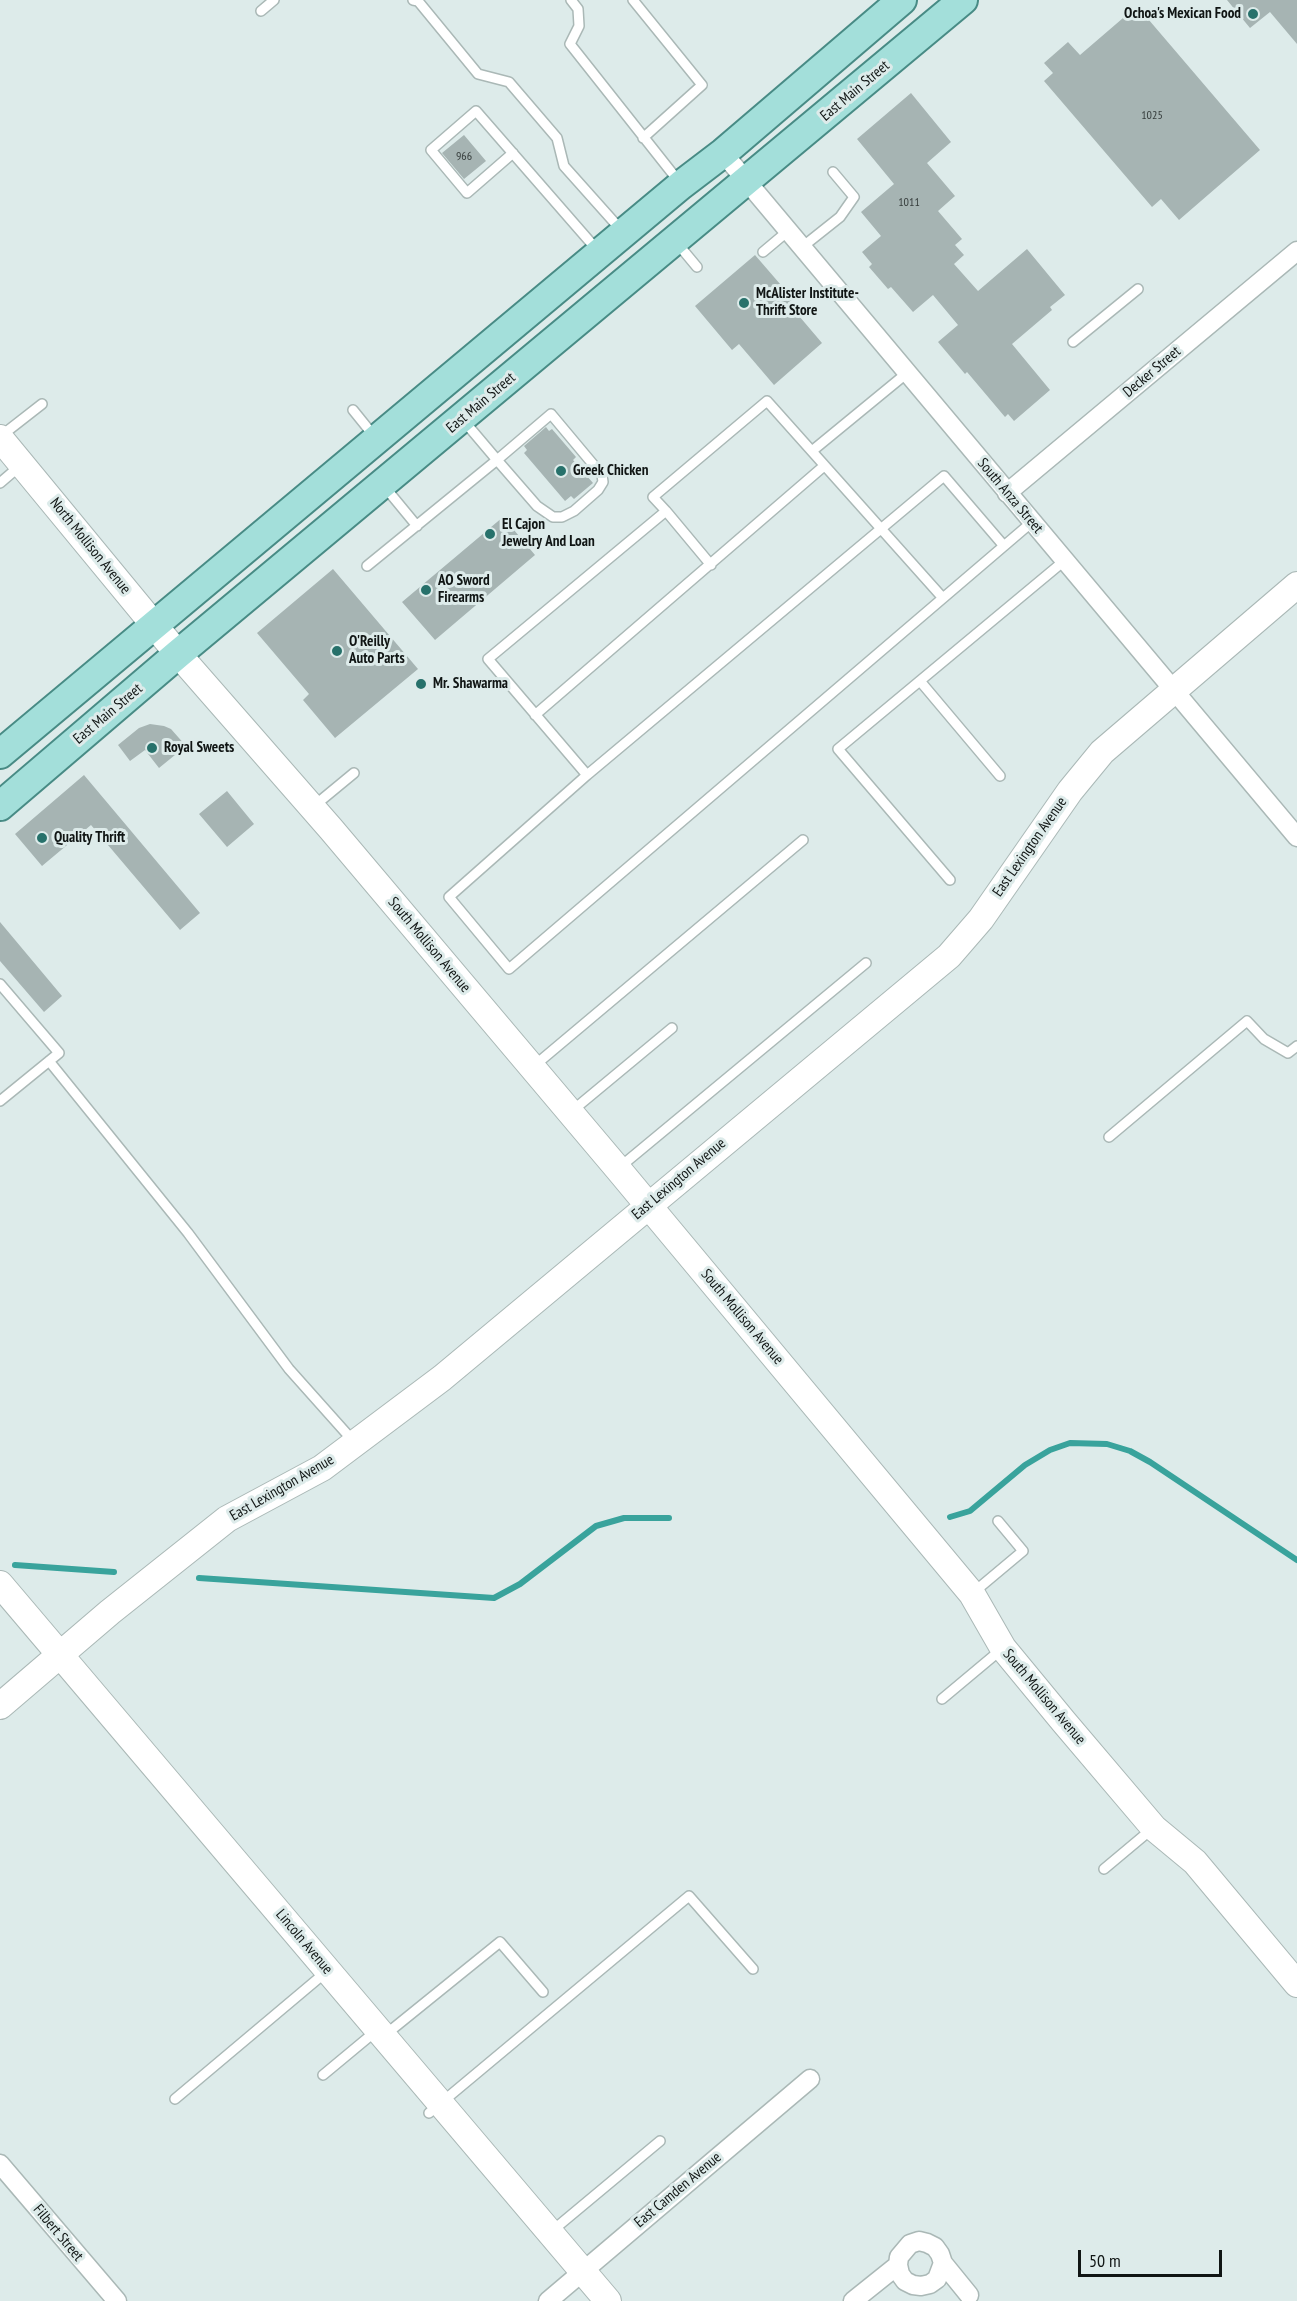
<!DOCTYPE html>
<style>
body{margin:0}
#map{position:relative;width:1297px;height:2301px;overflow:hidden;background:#ddebea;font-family:"PT Sans Narrow",sans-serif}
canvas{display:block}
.scale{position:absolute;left:1078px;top:2250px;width:144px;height:27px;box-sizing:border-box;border:3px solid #101514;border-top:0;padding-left:8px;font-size:18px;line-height:21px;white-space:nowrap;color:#101514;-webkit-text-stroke:4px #ddebea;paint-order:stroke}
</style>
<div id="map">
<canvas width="1297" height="2301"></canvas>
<div class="scale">50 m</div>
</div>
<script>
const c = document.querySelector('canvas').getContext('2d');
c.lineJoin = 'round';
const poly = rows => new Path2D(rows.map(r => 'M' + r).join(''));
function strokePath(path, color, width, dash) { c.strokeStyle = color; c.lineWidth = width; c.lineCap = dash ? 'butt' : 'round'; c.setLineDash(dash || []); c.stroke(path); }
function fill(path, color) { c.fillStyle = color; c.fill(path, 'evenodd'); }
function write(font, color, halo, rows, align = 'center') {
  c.font = font + ' "PT Sans Narrow",sans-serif'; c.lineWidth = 6; c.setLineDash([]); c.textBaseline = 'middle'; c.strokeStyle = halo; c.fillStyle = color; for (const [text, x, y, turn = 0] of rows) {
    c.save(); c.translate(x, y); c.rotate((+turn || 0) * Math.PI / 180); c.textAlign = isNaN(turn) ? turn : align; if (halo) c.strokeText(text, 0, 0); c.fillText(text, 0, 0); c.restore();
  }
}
strokePath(poly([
 [950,1517,970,1511,1025,1465,1050,1450,1070,1443,1107,1444,1130,1451,1150,1462,1297,1560],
 [15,1565,114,1572],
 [199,1578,494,1598,520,1584,596,1526,624,1518,669,1518]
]), '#39a39c', 6);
fill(poly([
 [1227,0,1297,0,1297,44,1270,12,1250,28],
 [1137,6,1260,150,1179,220,1161,199,1152,207,1044,81,1053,73,1044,63,1068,42,1080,55],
 [911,93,951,142,927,163,955,196,938,211,962,239,955,245,964,255,954,264,978,291,1027,249,1065,295,1050,307,1052,310,1012,344,1050,390,1014,421,1008,414,1005,417,967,372,965,374,938,342,958,325,933,295,913,312,891,287,888,289,869,267,872,264,862,252,881,236,861,212,894,184,857,139],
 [464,135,486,161,464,179,442,153],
 [755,255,793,299,788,303,822,343,774,385,739,344,732,350,695,306],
 [546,427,549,431,552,429,576,457,573,460,593,483,574,499,571,496,565,501,524,453,527,450,524,446],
 [503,517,535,555,435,640,402,602],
 [333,569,418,669,335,738,303,700,309,694,257,633],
 [150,724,164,726,171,729,186,746,159,768,145,750,130,761,118,745,139,728],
 [84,775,200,913,180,930,91,825,42,866,15,834],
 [227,791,254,824,227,847,199,814],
 [0,922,62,996,44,1012,0,961]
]), '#a6b4b3');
const lane = poly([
 [413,0,418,1,478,74,509,82,557,138,564,166,622,231],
 [571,0,578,9,579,26,570,44,680,183],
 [633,0,702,85,643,138],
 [261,11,274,0],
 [513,153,467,193,431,150,476,111,598,251],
 [677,243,697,267],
 [801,248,840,217,854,197,833,172],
 [763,252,788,231],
 [1073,342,1138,289],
 [353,410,374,436],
 [551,414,602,475,603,482,598,490,574,511,562,517,553,517,537,506,497,460,551,414],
 [1,436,42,404],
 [812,451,907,373],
 [0,483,21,465],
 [384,486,417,526],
 [666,511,711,565],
 [1004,546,944,476,587,775,449,897,509,969,1032,522],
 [367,566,497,460,464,421],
 [920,681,1000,776],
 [535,715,824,466],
 [587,775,488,659,666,511,653,497,767,401,942,597],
 [314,806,354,773],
 [950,880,838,749,1064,561],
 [0,984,59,1053,0,1101],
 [49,1061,188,1233,289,1369,355,1443],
 [534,1066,803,840],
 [572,1111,672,1028],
 [1109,1137,1247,1021,1264,1039,1288,1053,1297,1046],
 [620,1167,866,963],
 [974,1592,1023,1551,998,1521],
 [942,1699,1003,1648],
 [1104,1869,1153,1828],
 [385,2035,500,1942,543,1992],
 [323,2075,376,2031],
 [175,2099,326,1972],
 [429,2113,689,1896,753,1969],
 [552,2231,660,2141]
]);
const street = poly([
 [723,153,1297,837],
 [1007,493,1297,251],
 [0,2164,117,2301],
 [943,2263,937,2279,930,2284,921,2286,913,2285,905,2281,900,2274,898,2265,899,2257,910,2244,919,2241,927,2243,935,2247,940,2254,943,2263,969,2295],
 [548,2301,810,2079],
 [853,2301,898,2265]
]);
const secondary = poly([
 [0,438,178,654,331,829,618,1169,972,1594,1003,1648,1064,1722,1154,1828,1195,1862,1297,1984],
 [0,1584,608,2301],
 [0,1706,110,1612,227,1519,322,1468,442,1378,949,956,981,919,1070,791,1102,752,1297,585]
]);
const primary = poly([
 [0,754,681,185,723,153,902,0],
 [0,806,178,654,963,0]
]);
strokePath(lane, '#aab8b6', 12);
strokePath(street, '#aab8b6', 21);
strokePath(secondary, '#aab8b6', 28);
strokePath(primary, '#488b85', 32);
strokePath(lane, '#fff', 9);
strokePath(street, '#fff', 18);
strokePath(secondary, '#fff', 26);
strokePath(primary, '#a3dfda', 28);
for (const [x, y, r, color] of [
 [1253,14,6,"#27716b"],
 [744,303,6,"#27716b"],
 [561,471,6,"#27716b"],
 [490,534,6,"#27716b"],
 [426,590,6,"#27716b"],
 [337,651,6,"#27716b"],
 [421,684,6,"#27716b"],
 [152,748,6,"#27716b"],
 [42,838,6,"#27716b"]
]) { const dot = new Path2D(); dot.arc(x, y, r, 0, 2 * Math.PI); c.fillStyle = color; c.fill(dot); strokePath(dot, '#ddebea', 2); }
write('12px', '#363d3c', null, [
 ["1025",1152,116],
 ["966",464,157],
 ["1011",909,203]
]);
write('bold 15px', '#101514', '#ddebea', [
 ["Ochoa's Mexican Food",1241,14,"right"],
 ["McAlister Institute-",756,294],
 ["Thrift Store",756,311],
 ["Greek Chicken",573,471],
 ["El Cajon",502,525],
 ["Jewelry And Loan",502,542],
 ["AO Sword",438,581],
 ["Firearms",438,598],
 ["O'Reilly",349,642],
 ["Auto Parts",349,659],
 ["Mr. Shawarma",433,684],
 ["Royal Sweets",164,748],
 ["Quality Thrift",54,838]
], 'left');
write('15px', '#101514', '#ddebea', [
 ["East Main Street",855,91,-40],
 ["Decker Street",1152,372,-40],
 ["East Main Street",481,403,-40],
 ["South Anza Street",1010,496,50],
 ["North Mollison Avenue",90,546,51],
 ["East Main Street",108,714,-40],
 ["East Lexington Avenue",1030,847,-55],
 ["South Mollison Avenue",429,945,50],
 ["East Lexington Avenue",679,1179,-40],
 ["South Mollison Avenue",742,1317,50],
 ["East Lexington Avenue",282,1488,-30],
 ["South Mollison Avenue",1044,1697,50],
 ["Lincoln Avenue",304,1942,50],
 ["East Camden Avenue",678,2190,-40],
 ["Filbert Street",58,2233,50]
]);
</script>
